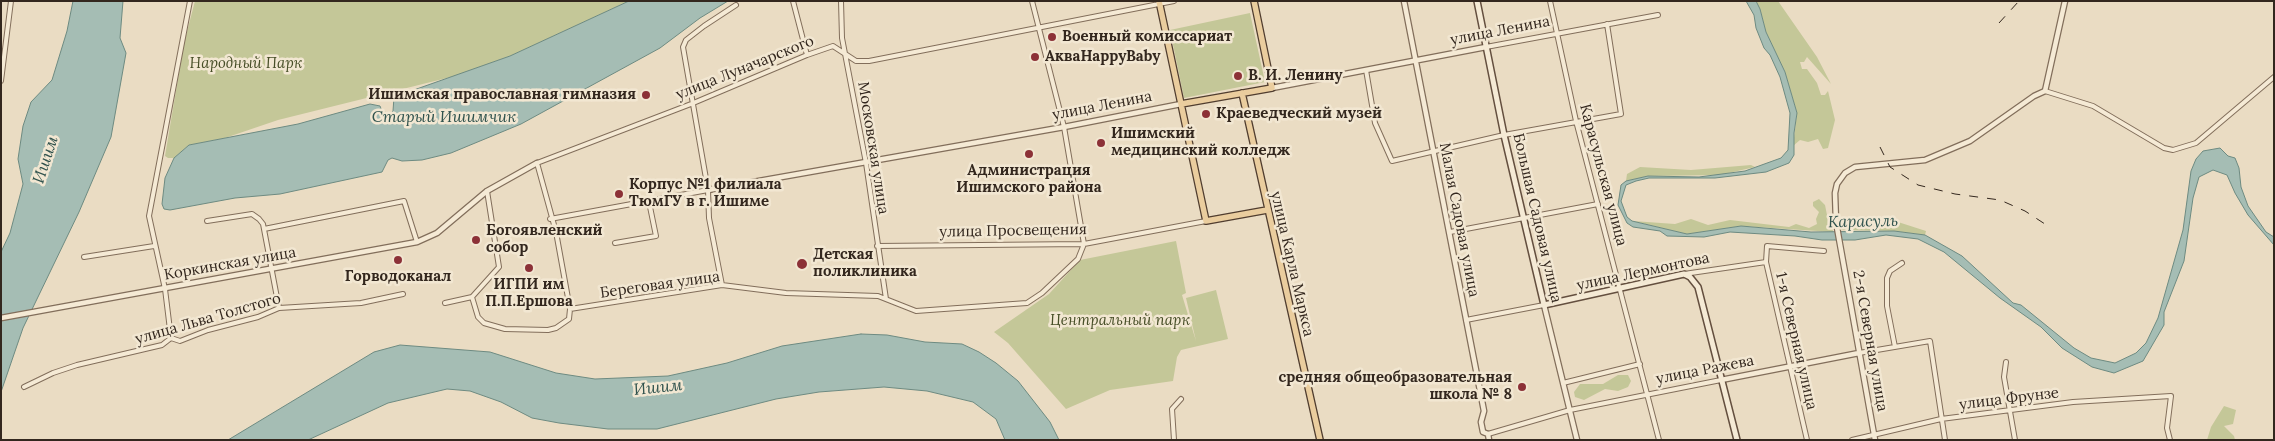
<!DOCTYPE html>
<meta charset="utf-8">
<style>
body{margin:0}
#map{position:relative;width:2275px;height:441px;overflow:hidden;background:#eadcc3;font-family:Lora,serif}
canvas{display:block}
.frame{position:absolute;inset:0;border:2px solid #33271e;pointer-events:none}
</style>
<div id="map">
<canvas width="2275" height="441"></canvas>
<div class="frame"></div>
</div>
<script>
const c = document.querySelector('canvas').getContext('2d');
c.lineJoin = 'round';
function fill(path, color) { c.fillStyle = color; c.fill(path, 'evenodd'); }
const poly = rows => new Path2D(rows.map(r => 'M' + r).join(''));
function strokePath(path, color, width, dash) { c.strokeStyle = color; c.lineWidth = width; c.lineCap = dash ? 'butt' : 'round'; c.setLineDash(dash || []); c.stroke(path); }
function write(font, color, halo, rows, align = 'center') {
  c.font = font + ' Lora,serif'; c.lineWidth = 5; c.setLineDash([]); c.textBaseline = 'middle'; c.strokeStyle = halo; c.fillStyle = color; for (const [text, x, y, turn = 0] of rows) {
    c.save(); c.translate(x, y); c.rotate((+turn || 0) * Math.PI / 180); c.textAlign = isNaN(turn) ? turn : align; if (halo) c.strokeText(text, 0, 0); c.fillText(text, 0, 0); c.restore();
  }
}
fill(poly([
 [195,1,629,1,510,56,455,76,278,120,225,138,189,145,174,158,168,158,165,156,184,43],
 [1756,1,1778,1,1817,57,1831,84,1807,57,1804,62,1800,62,1802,69,1807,69,1817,83,1821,95,1825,95,1828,91,1835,120,1828,148,1823,149,1818,139,1808,142,1800,140,1793,146,1797,113,1785,72,1766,32,1760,9],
 [1250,13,1265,82,1184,98,1170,30],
 [1751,165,1755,167,1720,175,1648,176,1626,181,1627,174,1640,167,1691,170],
 [1819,199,1825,205,1828,220,1832,222,1833,232,1741,226,1687,234,1633,221,1675,224,1691,219,1708,225,1730,220,1789,227,1796,224,1809,228,1817,224,1816,219,1819,212,1813,206,1813,202],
 [1839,222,1898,222,1926,231,1925,235,1894,231,1841,230],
 [1176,241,1186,293,1182,295,1196,341,1186,298,1216,290,1228,339,1181,350,1177,357,1173,381,1110,390,1066,409,1008,343,994,332,1049,294,1080,260],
 [1618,375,1628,375,1631,381,1628,387,1618,391,1605,389,1584,400,1575,397,1574,392,1580,384,1603,384],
 [2224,406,2236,410,2233,424,2224,426,2234,436,2235,440,2207,440,2211,427]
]), '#c4c798');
const water = poly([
 [73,1,123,1,120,38,126,53,111,137,79,212,23,328,1,392,1,252,10,233,23,184,18,159,23,126,31,102,52,80,67,31,73,1],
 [629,1,728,1,700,18,660,48,521,124,451,153,422,160,402,161,392,158,388,160,382,172,280,194,235,198,170,210,164,209,162,204,165,178,174,158,189,145,298,124,370,104,380,106,382,111,390,114,393,111,394,97,510,56,629,1],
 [1746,1,1756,1,1760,9,1766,32,1785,72,1797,113,1794,133,1794,155,1789,163,1766,172,1715,178,1649,178,1636,181,1626,185,1621,201,1627,217,1632,221,1687,234,1741,226,1811,232,1894,231,1925,235,1962,256,2013,303,2021,305,2074,348,2091,358,2115,363,2136,353,2146,343,2158,318,2183,230,2191,171,2196,159,2203,151,2220,148,2228,156,2235,158,2239,168,2241,187,2248,206,2266,232,2274,237,2274,245,2248,215,2235,193,2227,175,2213,170,2199,177,2193,198,2184,261,2164,312,2164,325,2143,361,2114,373,2092,367,2062,348,2041,327,2000,298,1944,252,1918,239,1886,235,1855,240,1822,240,1795,236,1730,232,1704,237,1667,236,1660,231,1633,227,1627,223,1618,205,1621,185,1626,181,1648,176,1699,177,1745,171,1781,158,1788,150,1790,113,1780,77,1770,55,1764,48,1756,28,1754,15,1746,1],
 [861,334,887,335,925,342,962,344,979,352,996,363,1018,381,1050,422,1059,440,1005,440,996,419,973,402,927,391,884,387,819,392,776,399,657,429,608,429,559,423,532,418,501,402,470,391,447,389,388,403,308,440,228,440,374,352,400,345,490,352,556,373,595,379,668,376,727,363,782,346,861,334]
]);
fill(water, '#a5bdb4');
strokePath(water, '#6d8a81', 1);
const minor = poly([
 [793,1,807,55],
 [841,1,842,38,866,163,886,299],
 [1550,1,1576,121,1659,440],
 [1486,47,1658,15],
 [1366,70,1375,123,1392,161,1504,135,1621,114,1607,24],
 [1,81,11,1],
 [2045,91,2093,106,2164,148,2173,150,2196,143,2274,77],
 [550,219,708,190],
 [207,221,252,214,259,219,263,224,279,308],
 [264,229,404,201,417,242],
 [1450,232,1598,204],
 [615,243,656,236,649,202],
 [877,246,1084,244,1206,221],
 [84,257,154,246],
 [1684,274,1766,262],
 [722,285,709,218,708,190,683,47,686,40,704,26,736,5],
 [472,297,499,267,487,191],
 [445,303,472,297,478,317,484,323,505,329,548,330,556,328,569,319,570,309,556,232,537,163,691,104,807,55,833,46,856,61,869,61,1174,1],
 [570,309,722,285,786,293,878,296,916,311,1027,303,1042,293,1078,259,1084,244,1064,127,1032,1],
 [1466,320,1544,305],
 [171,338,165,289,149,216,190,1],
 [1895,347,1887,306,1887,278,1890,271,1902,263],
 [1859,353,1930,341,1945,440],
 [2006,362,2004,377,2015,440],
 [1563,383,1640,364],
 [24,387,53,373,77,365,162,345,171,338,180,341,208,330,258,317,279,308,361,303,403,294],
 [1488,434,1570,410,1721,380],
 [1174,440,1172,409,1181,399],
 [1807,440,1766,262,1767,246,1824,251],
 [1852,440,1941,419,2073,402,2171,396,2167,428,2170,440]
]);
const tertiary = poly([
 [1404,1,1484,411,1481,422,1483,432,1488,434,1489,440],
 [1272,88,1486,47],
 [708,190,1064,127,1181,104],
 [1544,305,1577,440],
 [1,318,417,242,437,233,487,191,537,163],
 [1721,380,1859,353],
 [1875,440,1836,222,1835,193,1837,184,1845,173,1855,167,1925,160,1970,141,2034,96,2045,91,2065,1]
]);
const secondary = poly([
 [1477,1,1504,135,1544,305,1684,274,1690,277,1698,287,1737,440]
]);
const primary = poly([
 [1159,1,1206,221,1267,210],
 [1242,93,1320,440],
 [1181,104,1272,88,1254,1]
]);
strokePath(minor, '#826e5b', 6);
strokePath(tertiary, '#826e5b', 7);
strokePath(secondary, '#644f3f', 8);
strokePath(primary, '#503d2f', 8);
strokePath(minor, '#f5ead5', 4);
strokePath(tertiary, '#f5ead5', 4.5);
strokePath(secondary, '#f5ead5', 5);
strokePath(primary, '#eacd9e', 5.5);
strokePath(poly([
 [1999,23,2019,1],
 [1880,147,1890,167,1918,185,1955,194,2000,200,2025,211,2048,226]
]), '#33271e', 1, [9, 9]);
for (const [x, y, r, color] of [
 [1052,37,5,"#8c3137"],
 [1035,57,5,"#8c3137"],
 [1238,76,5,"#8c3137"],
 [646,95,5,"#8c3137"],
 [1206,114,5,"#8c3137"],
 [1101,143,5,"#8c3137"],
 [1029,154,5,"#8c3137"],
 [619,194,5,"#8c3137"],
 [476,240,5,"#8c3137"],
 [398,260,5,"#8c3137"],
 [802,264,6,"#8c3137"],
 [529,268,5,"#8c3137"],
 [1522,387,5,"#8c3137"]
]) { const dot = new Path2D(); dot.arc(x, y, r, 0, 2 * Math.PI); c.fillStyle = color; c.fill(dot); strokePath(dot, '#f2e7d2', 2); }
write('15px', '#33271e', '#f2e7d2', [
 ["улица Ленина",1500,31,-11],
 ["улица Луначарского",745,68,-22],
 ["улица Ленина",1102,106,-11],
 ["Московская улица",873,148,81],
 ["Карасульская улица",1603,175,75],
 ["Большая Садовая улица",1537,218,77],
 ["Малая Садовая улица",1459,220,79],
 ["улица Просвещения",1013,231,-1],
 ["Коркинская улица",230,264,-10],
 ["улица Карла Маркса",1292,264,77],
 ["улица Лермонтова",1643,272,-12],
 ["Береговая улица",660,285,-8],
 ["улица Льва Толстого",208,319,-16],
 ["1-я Северная улица",1796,341,77],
 ["2-я Северная улица",1870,341,80],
 ["улица Ражева",1705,370,-11],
 ["улица Фрунзе",2009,399,-7]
]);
write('bold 15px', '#33271e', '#f2e7d2', [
 ["Военный комиссариат",1062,37],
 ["АкваHappyBaby",1045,57],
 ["В. И. Ленину",1248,76],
 ["Ишимская православная гимназия",636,95,"right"],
 ["Краеведческий музей",1216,114],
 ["Ишимский",1111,134],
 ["медицинский колледж",1111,151],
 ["Администрация",1029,171,"center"],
 ["Ишимского района",1029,188,"center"],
 ["Корпус №1 филиала",629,185],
 ["ТюмГУ в г. Ишиме",629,202],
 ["Богоявленский",486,231],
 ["собор",486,248],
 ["Детская",813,255],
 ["поликлиника",813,272],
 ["Горводоканал",398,277,"center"],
 ["ИГПИ им",529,285,"center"],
 ["П.П.Ершова",529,302,"center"],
 ["средняя общеобразовательная",1512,378,"right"],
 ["школа № 8",1512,395,"right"]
], 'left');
write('italic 15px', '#474e27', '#f2e7d2', [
 ["Народный Парк",246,64],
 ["Центральный парк",1120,321]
]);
write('italic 16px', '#2f524d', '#f2e7d2', [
 ["Старый Ишимчик",444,117],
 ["Ишим",46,160,-72],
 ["Карасуль",1863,222,-1],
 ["Ишим",658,388,-6]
]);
</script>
